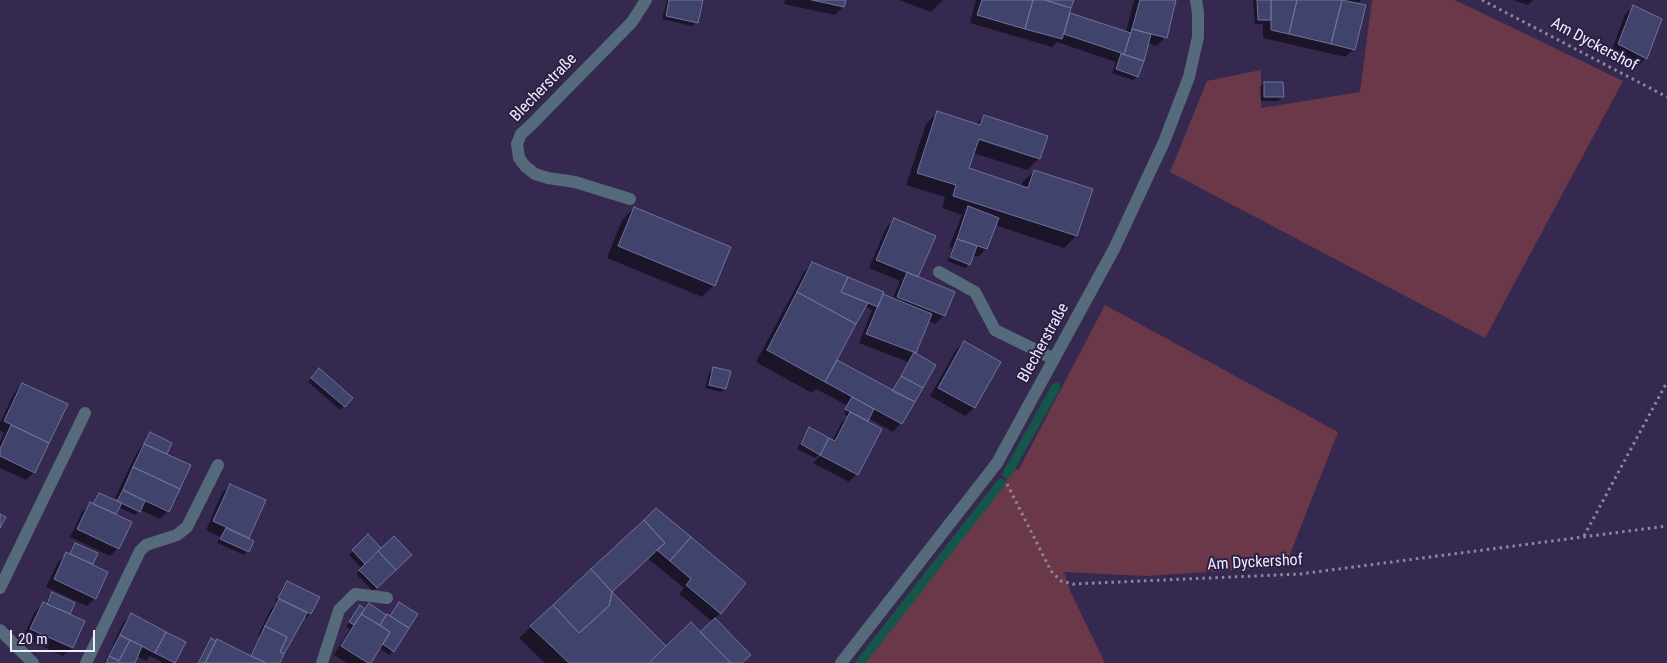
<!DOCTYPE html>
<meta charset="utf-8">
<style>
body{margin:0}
#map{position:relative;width:1667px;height:663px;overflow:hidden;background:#36294f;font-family:"Roboto Condensed",sans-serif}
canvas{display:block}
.scale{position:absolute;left:10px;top:630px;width:85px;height:22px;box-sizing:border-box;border:2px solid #f0ebff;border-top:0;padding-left:6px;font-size:15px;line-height:18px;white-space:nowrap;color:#f0ebff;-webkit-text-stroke:4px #2c1f44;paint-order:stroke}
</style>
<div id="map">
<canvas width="1667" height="663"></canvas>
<div class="scale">20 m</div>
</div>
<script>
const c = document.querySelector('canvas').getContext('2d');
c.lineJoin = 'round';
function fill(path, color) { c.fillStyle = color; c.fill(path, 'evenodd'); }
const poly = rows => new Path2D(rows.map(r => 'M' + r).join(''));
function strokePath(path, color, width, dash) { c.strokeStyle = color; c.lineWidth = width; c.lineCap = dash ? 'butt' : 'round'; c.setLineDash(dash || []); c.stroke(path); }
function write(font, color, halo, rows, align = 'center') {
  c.font = font + ' "Roboto Condensed",sans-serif'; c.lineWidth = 4; c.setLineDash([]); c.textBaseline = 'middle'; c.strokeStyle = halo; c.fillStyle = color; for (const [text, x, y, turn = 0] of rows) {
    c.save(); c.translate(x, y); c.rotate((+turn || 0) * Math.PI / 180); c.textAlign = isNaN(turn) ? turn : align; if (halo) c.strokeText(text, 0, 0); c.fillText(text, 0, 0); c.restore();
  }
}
fill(poly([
 [1372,0,1455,0,1623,81,1485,338,1170,172,1207,81,1261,70,1261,108,1360,92],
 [1105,305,1338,432,1285,567,1146,576,1064,572,1071,593,1105,663,856,663,1016,468,1018,471]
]), '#6b384a');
fill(poly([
 [667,0,701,0,696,22,692,26,662,19],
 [785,0,845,0,843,7,835,15,784,4],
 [899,0,943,0,931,12],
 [976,0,1072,0,1068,13,1126,32,1134,0,1175,0,1165,37,1157,46,1147,43,1137,77,1133,80,1112,73,1116,62,1057,42,1052,47,970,23],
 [1253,0,1361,0,1358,4,1354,49,1345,57,1263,38,1263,24,1255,24],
 [1513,0,1533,0,1528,5],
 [1634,6,1646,58,1638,66,1611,52,1625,14],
 [1264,83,1282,97,1278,101,1261,101,1260,87],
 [938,112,976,125,984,116,1039,158,1027,170,973,153,967,169,1021,187,1022,183,1034,171,1091,190,1076,236,1064,248,995,225,986,249,978,257,973,255,969,264,965,268,947,261,952,248,949,247,962,215,942,208,945,197,906,185,926,124],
 [973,136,1034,156,1034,158,972,138],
 [634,208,714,285,702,297,607,258,622,220],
 [894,220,917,277,954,292,943,316,935,324,928,321,915,354,901,423,893,432,868,418,865,422,857,474,849,482,813,463,825,451,824,449,815,458,797,449,806,432,810,429,832,441,842,422,848,417,844,414,848,406,816,389,812,393,756,362,804,272,812,264,892,300,900,281,869,268,886,228],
 [864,306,872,310,859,343,908,362,891,391,837,362,833,366],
 [964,342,999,362,974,408,965,416,930,396,956,350],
 [713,369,725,388,721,392,705,388,709,373],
 [316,374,351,398,340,410,308,382],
 [22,384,66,405,34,472,26,480,0,468,0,442,4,433,0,431,0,423,14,393],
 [150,434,170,444,165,455,168,511,160,519,140,510,135,515,118,507,114,515,118,548,110,556,70,537,82,512,90,504,92,505,99,494,116,502,117,499,115,498,136,454],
 [231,485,264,500,247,539,248,551,244,555,217,543,220,537,206,530,222,493],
 [656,510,720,613,714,619,749,654,741,663,545,663,519,638],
 [647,558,684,588,679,594,713,622,700,634,666,648,611,592],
 [368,536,381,550,410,555,373,591,356,574,362,569,349,555],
 [76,544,96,554,91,565,95,598,87,606,46,587,58,562,66,554,69,555],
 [287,582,318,598,310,614,306,618,303,616,278,663,197,663,207,644,211,640,250,656,260,636,258,635,271,609,277,603,275,602,283,586],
 [52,593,73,603,68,615,84,622,72,648,63,656,23,637,35,612,43,603,45,604],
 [399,603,393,651,389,655,379,648,369,663,347,663,334,655,350,629,346,627,360,607,364,610,369,605,389,617],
 [131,615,174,662,173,663,163,663,150,656,146,661,137,656,133,663,104,663,114,644,113,644,123,623]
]), '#0007');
strokePath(poly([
 [1007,474,1056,387],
 [860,663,1001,483]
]), '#16554a', 9);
const building = poly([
 [669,0,703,0,698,23,666,16,669,0],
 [812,0,846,0,844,7,812,0],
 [982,0,1033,0,1025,29,977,15,982,0],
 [1033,0,1045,0,1071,8,1062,39,1025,29,1033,0],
 [1045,0,1074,0,1071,8,1045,0],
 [1140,0,1176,0,1167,38,1132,29,1140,0],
 [1257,0,1271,0,1271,20,1258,20,1257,0],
 [1271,0,1297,0,1289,34,1271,30,1271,0],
 [1297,0,1342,0,1331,44,1289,34,1297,0],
 [1342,0,1366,5,1355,50,1331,44,1342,0],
 [1633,5,1662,19,1647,59,1618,44,1633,5],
 [1070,13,1131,33,1124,54,1064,34,1070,13],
 [1132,29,1151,34,1144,61,1124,54,1132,29],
 [1121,54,1144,61,1138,77,1116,69,1121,54],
 [1264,82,1283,82,1284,97,1264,97,1264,82],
 [937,111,980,125,984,115,1048,136,1040,159,979,139,969,168,1028,188,1034,170,1093,189,1077,236,953,196,956,185,917,173,937,111],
 [968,206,999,218,987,249,957,239,968,206],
 [634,207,731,247,715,286,618,246,634,207],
 [894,218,936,236,918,277,876,260,894,218],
 [957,239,977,246,970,265,950,257,957,239],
 [812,262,848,277,841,292,868,303,856,324,797,292,812,262],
 [907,272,955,292,945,316,897,297,907,272],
 [848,277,884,292,878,307,841,292,848,277],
 [797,292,856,324,825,382,767,350,797,292],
 [883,294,932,314,916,353,866,334,883,294],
 [964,341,1001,362,975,408,938,388,964,341],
 [914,352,936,365,923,388,901,376,914,352],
 [837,360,915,402,902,424,825,382,837,360],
 [713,367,731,371,726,389,709,385,713,367],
 [319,368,353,398,345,407,311,378,319,368],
 [901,376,923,388,915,402,892,391,901,376],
 [22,383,68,404,49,443,4,421,22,383],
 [852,397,874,409,868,421,845,409,852,397],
 [850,412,882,429,858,475,820,455,829,438,835,441,850,412],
 [11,425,49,443,35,473,0,456,0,449,11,425],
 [809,427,829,438,820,455,801,444,809,427],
 [150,432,172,443,167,454,144,444,150,432],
 [144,444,191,465,180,489,133,467,144,444],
 [133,467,180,489,169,512,123,490,133,467],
 [230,484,266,500,249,538,213,521,230,484],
 [123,490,145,501,140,512,117,501,123,490],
 [99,493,122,503,116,514,93,504,99,493],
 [90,502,132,522,119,549,77,529,90,502],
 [656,508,691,537,670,561,657,550,665,543,644,520,656,508],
 [0,514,6,517,0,528,0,514],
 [644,520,665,543,612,592,591,569,644,520],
 [226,528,254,541,249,552,220,539,226,528],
 [368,534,381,548,365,564,352,550,368,534],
 [394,536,412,555,396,570,378,551,394,536],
 [691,537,746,583,721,614,686,585,691,579,670,561,691,537],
 [75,543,98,553,93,564,70,554,75,543],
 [378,551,396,570,377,588,359,570,378,551],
 [66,552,108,572,96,599,54,579,66,552],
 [591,569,612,592,609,606,579,633,553,605,591,569],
 [287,581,320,597,311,614,278,598,287,581],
 [52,592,75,603,70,614,47,604,52,592],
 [612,592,666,646,649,663,569,663,530,626,553,605,579,633,609,606,612,592],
 [279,599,307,613,284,654,280,652,287,637,265,626,279,599],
 [43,602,85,621,73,648,30,629,43,602],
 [399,602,418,614,409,628,390,616,399,602],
 [369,603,386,615,380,625,361,614,369,603],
 [360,605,365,609,354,625,349,622,360,605],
 [131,613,166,632,155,653,120,635,131,613],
 [361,614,390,632,371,663,368,663,341,646,361,614],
 [387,614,409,628,394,652,383,644,390,632,380,625,387,614],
 [715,618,751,655,742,663,731,663,700,632,715,618],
 [691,622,731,663,649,663,666,646,691,622],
 [265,626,287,637,280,652,284,654,280,663,266,663,251,656,265,626],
 [166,632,186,642,175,663,155,653,166,632],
 [120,635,130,640,119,661,109,656,120,635],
 [211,638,216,641,205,663,198,663,211,638],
 [217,639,251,656,266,663,205,663,217,639],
 [130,640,142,646,135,663,106,663,109,656,119,661,130,640]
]);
fill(building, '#40446c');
strokePath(building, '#6d729d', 1);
strokePath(poly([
 [1482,0,1667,97],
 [1007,484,1051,571,1061,581,1073,584,1300,574,1667,526],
 [1584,536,1667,382]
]), '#8e85a2', 3, [2.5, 4]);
strokePath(poly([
 [630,199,575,182,548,178,535,174,525,166,519,158,517,144,521,134,530,126,632,22,646,0],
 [939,272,975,292,995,330,1054,359],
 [0,588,85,413],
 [322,663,339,610,355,594,387,598]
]), '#556b7b', 12);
strokePath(poly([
 [0,630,33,663],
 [86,663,140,551,146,545,177,535,187,527,218,465],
 [841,663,997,463,1114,249,1164,142,1189,77,1198,37,1198,13,1196,0]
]), '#556b7b', 12);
write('16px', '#f0ebff', '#2c1f44', [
 ["Am Dyckershof",1594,45,28],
 ["Blecherstraße",544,88,-46],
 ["Blecherstraße",1044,343,-61],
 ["Am Dyckershof",1255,563,-3]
]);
</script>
